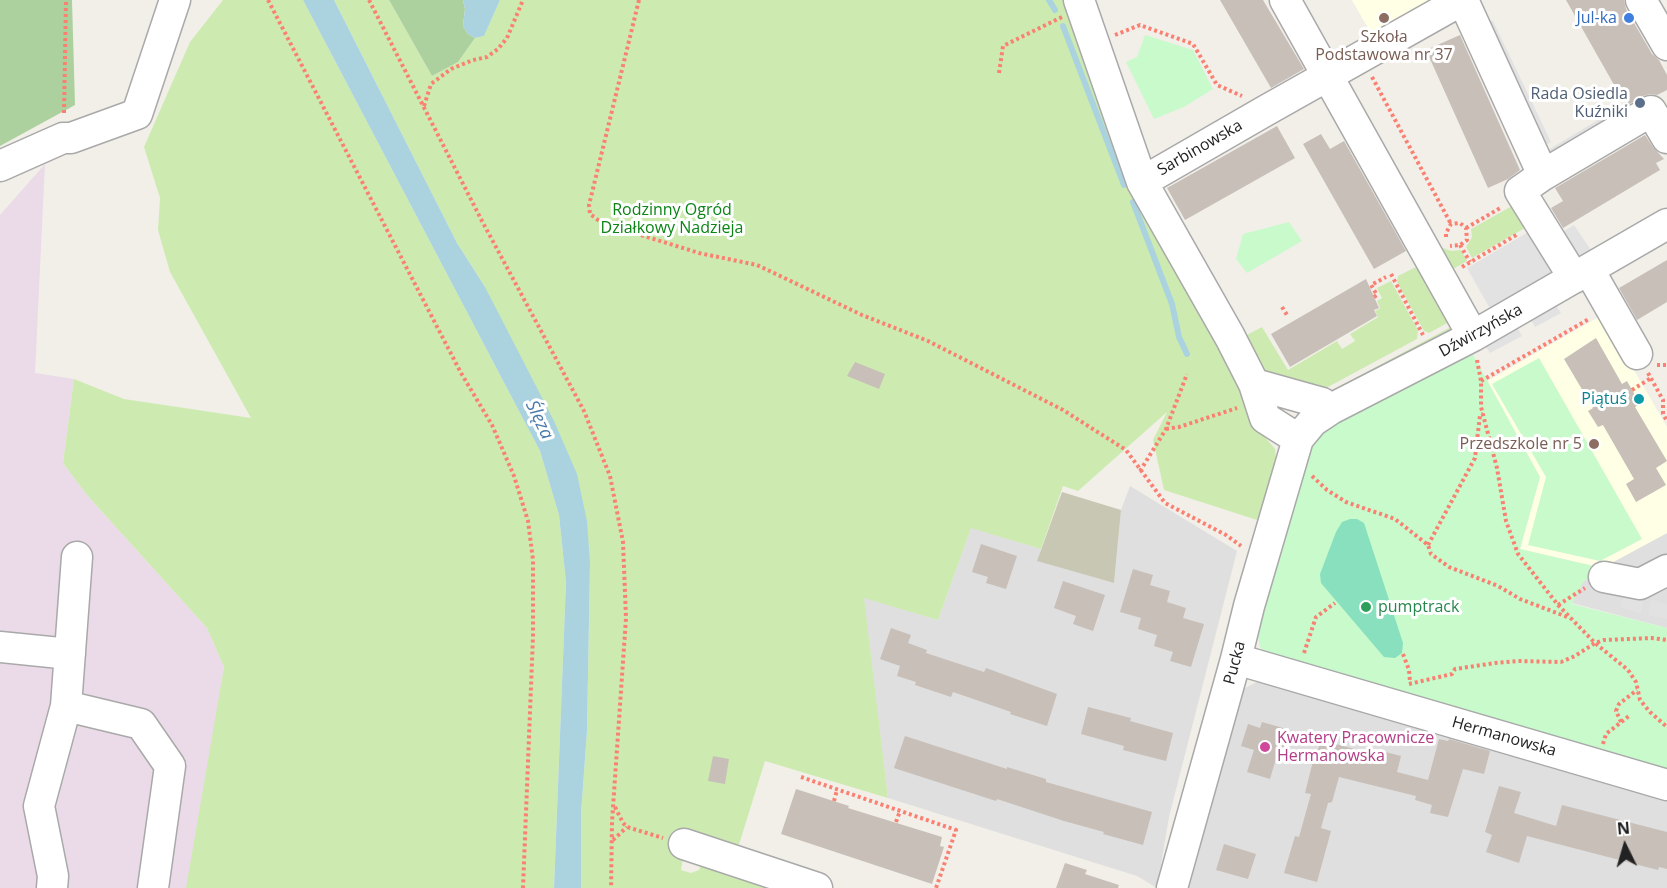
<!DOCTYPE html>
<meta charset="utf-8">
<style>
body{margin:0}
#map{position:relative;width:1667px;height:888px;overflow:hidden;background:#f2efe9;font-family:"Open Sans",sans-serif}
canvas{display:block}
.north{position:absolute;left:1595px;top:816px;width:60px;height:60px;-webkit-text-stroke:4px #fff;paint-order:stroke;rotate:355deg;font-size:16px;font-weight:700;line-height:24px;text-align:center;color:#222}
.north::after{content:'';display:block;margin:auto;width:21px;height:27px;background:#222;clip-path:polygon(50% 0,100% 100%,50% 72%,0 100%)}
</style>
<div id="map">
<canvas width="1667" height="888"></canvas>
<div class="north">N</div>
</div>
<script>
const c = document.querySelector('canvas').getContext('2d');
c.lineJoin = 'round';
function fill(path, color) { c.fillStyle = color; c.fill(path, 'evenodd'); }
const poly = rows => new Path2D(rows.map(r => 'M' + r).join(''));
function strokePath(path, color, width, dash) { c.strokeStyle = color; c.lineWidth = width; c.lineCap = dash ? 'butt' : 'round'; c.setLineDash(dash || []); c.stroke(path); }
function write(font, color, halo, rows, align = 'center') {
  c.font = font + ' "Open Sans",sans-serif'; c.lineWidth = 6; c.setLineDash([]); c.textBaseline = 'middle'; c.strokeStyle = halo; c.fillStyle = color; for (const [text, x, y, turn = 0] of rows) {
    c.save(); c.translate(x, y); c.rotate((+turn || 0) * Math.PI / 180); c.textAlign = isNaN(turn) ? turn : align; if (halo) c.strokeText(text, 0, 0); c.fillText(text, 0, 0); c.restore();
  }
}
fill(poly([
 [1130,486,1237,551,1169,817,1157,888,1137,876,888,798,863,597,938,620,971,527,1041,549,1038,561,1114,583,1121,510],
 [1667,533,1667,628,1572,603,1583,582,1602,568],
 [1265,678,1667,796,1667,888,1187,888,1243,689]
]), '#e0dfdf');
fill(poly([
 [45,164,35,373,74,379,63,463,86,494,207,628,224,667,190,888,0,888,0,215]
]), '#ebdbe8');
fill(poly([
 [1352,0,1438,0,1373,37],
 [1602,315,1667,427,1667,533,1602,568,1520,549,1540,477,1486,382]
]), '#ffffe5');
fill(poly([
 [1062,492,1121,510,1114,583,1037,561]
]), '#c7c7b4');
fill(poly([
 [223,0,303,0,540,451,559,515,566,582,554,888,186,888,224,667,207,628,86,494,63,463,74,379,124,399,251,418,170,272,158,230,160,198,144,147,190,42],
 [334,0,389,0,432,76,458,62,475,38,484,36,500,0,1069,0,1249,394,1259,430,1275,449,1277,473,1257,520,1164,490,1153,440,1167,412,1078,491,1063,486,1041,549,971,528,938,620,864,598,888,798,765,761,737,851,687,835,681,870,691,873,699,870,702,862,784,888,581,888,581,814,587,731,590,563,485,287,457,243],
 [1519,202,1532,224,1472,258,1466,247,1472,237,1471,229],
 [1443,248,1451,251,1461,250,1467,261,1446,273,1436,253],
 [1418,266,1451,321,1429,333,1424,331,1397,282,1398,276],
 [1391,281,1418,330,1417,339,1315,394,1260,378,1243,337,1262,327,1288,370,1337,341,1342,349,1355,341,1350,334,1378,317,1375,311,1380,308,1377,301,1382,298,1377,288],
 [1451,327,1455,331,1333,399,1327,393]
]), '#cdebb0');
fill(poly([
 [0,0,72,0,75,105,0,146],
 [389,0,463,0,465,9,463,26,468,34,475,38,458,62,432,76]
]), '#add19e');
fill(poly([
 [1145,35,1193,50,1213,89,1184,107,1154,119,1126,62,1137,57],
 [1289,222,1302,241,1247,273,1236,259,1243,234],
 [1470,349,1540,477,1520,549,1602,568,1583,582,1572,604,1667,628,1667,776,1272,659,1260,647,1257,631,1308,447,1323,426],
 [1539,358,1642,539,1600,561,1528,545,1546,477,1492,384]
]), '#c8facc');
fill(poly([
 [1350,519,1357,519,1364,523,1403,643,1402,653,1395,658,1384,657,1321,583,1320,574,1336,532,1342,522]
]), '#88e0be');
fill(poly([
 [1480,19,1493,21,1551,142,1540,148],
 [1603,117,1625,127,1564,163,1543,153],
 [1574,225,1595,256,1578,265,1559,234],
 [1530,231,1556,275,1492,312,1467,268],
 [1553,301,1561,313,1535,327,1529,316],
 [1515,323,1522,336,1490,353,1482,341],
 [1624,593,1644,598,1641,613,1620,607],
 [1651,600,1667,604,1667,619,1648,615]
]), '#e2e2e2');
fill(poly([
 [303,0,334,0,457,243,485,287,554,421,577,474,587,521,590,563,587,731,581,814,581,888,554,888,566,582,559,515,540,451],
 [463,0,500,0,484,36,475,38,468,34,463,26,465,9]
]), '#aad3df');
strokePath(poly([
 [1049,0,1055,10],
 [1063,26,1124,185],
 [1133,202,1172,304,1179,337,1187,354]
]), '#aad3df', 6);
fill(poly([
 [1220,0,1263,0,1304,69,1271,88],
 [1566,0,1624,0,1626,9,1652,54,1659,60,1667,75,1667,90,1657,95,1650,94,1643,96,1626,106],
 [1460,35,1520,170,1508,179,1488,188,1426,50],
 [1277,126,1295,158,1185,220,1167,188],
 [1321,134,1330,149,1344,141,1406,251,1374,269,1303,144],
 [1645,135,1653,147,1664,159,1656,163,1660,170,1563,228,1551,208,1563,201,1555,188],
 [1667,260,1667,302,1637,320,1619,288],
 [1366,279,1379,308,1374,310,1377,316,1290,367,1271,334],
 [1596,338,1622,384,1627,381,1640,404,1635,407,1667,461,1656,468,1666,485,1636,502,1626,484,1634,479,1603,425,1598,427,1588,411,1593,408,1564,359],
 [855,362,885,374,879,389,847,376],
 [981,544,1017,556,1006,589,986,583,988,577,972,572],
 [1133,569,1153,575,1150,585,1170,591,1167,602,1186,608,1183,618,1204,624,1191,667,1170,661,1173,652,1154,646,1157,635,1138,629,1141,618,1120,612],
 [1063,581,1105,595,1093,631,1073,624,1076,616,1054,608],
 [891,628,911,635,908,643,927,650,926,653,984,672,986,668,1057,694,1047,726,1010,714,1011,712,953,692,951,697,915,685,916,682,897,676,900,666,880,659],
 [1088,707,1131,718,1130,721,1173,733,1166,761,1123,750,1124,746,1081,734],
 [1262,722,1290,730,1284,750,1279,748,1270,779,1247,772,1254,750,1241,746,1248,724,1260,728],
 [905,736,1007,769,1007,767,1046,779,1046,782,1152,812,1143,845,1103,834,1104,832,1064,821,997,799,996,801,894,768],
 [1439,739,1448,741,1449,739,1490,751,1484,774,1463,769,1448,817,1430,813,1432,805,1415,800,1416,796,1339,777,1332,802,1328,803,1321,828,1331,831,1317,882,1284,873,1295,836,1299,837,1311,794,1305,793,1315,753,1317,753,1321,740,1369,753,1370,748,1401,756,1397,772,1428,780],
 [713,756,729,759,725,784,708,781],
 [1499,786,1521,792,1514,813,1556,826,1562,805,1667,832,1667,869,1659,867,1658,870,1527,836,1519,863,1486,852,1492,835,1485,832],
 [796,789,849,806,848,808,942,837,940,846,944,847,932,884,781,834],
 [1224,844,1256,854,1248,879,1216,870],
 [1065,863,1087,870,1085,874,1119,885,1118,888,1056,888]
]), '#c7bfb8');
const minor = poly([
 [1079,0,1142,182,1230,337,1254,384,1265,418,1298,439],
 [1285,0,1473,336],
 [1463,0,1543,175],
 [1641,0,1667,45],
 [0,166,63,138,71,138,137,114,175,0],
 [1142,182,1265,111,1462,0],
 [1589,270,1637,354],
 [1574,278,1520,191,1543,175,1651,111,1667,138],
 [1254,384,1322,403,1331,409],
 [1604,577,1640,584,1667,570],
 [0,647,70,654],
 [1236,659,1667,785],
 [66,706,141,724,170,766,153,888],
 [684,844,817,888],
 [52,888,53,876,39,806,66,706,77,557],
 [1172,888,1236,659,1249,606,1298,439,1313,421,1331,409,1473,336,1667,224]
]);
strokePath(minor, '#a9a9a9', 33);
strokePath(poly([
 [268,0,461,373,492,425,514,476,528,521,533,560,533,636,523,888],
 [369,0,482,221,584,411,610,476,623,542,626,618,612,822,611,888],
 [639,0,589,205,590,214,602,223,699,253,757,265,862,315,928,341,1063,410,1126,450,1165,503,1226,535,1241,546],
 [1115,35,1140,25,1193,44,1217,85,1242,96],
 [999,73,1003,46,1062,17],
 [1372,77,1451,224],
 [424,106,431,84,451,69,473,60,487,57,498,49,507,38,523,0],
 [64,113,66,0],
 [1466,228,1502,207],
 [1446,237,1446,233,1451,224,1460,223,1466,228,1467,240,1460,245,1450,246],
 [1460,245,1470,262],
 [1462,267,1518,234],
 [1391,274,1423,335],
 [1374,297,1377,295,1371,285,1386,277],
 [1282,307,1287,315],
 [1477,360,1481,381,1481,407,1497,468,1506,521,1518,554,1558,605,1595,643,1628,670,1636,682,1640,700,1650,712,1667,727],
 [1657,365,1667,365],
 [1648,373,1663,400,1663,414,1667,421],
 [1481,381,1589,319],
 [1632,390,1651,378],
 [1166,429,1179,427,1237,408],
 [1140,471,1166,429,1187,374],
 [1312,476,1327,490,1346,502,1395,519,1428,545,1431,554,1449,567,1498,586,1520,599,1570,618],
 [1428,545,1475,458,1480,415,1483,414],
 [1558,605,1585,588],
 [1304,653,1316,617,1335,603],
 [1403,654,1409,670,1410,682],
 [1409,684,1452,674,1455,669,1495,663,1517,661,1561,662,1575,656,1595,643,1604,640,1651,638,1667,640],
 [1621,722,1616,711,1619,704,1637,690],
 [1603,744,1606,734,1629,716],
 [801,777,956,830,936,888],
 [834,801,837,790],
 [615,807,623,823,627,827,663,838],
 [896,822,900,811],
 [613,840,627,827]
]), '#fa8072', 4, [3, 3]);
strokePath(minor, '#fff', 30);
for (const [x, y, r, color] of [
 [1384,18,6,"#8d6e63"],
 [1629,18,6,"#3f7fe0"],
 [1640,103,6,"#5c6f8a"],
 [1639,399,6,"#0f9aa8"],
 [1594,444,6,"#8d6e63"],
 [1366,607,6,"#2e9e5b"],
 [1265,747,6,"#d1479c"]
]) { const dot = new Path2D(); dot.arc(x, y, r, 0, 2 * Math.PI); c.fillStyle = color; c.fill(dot); strokePath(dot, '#fff', 2); }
write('16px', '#366cbe', '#fff', [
 ["Jul-ka",1617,18]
], 'right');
write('16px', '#785e54', '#fff', [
 ["Szkoła",1384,37],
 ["Podstawowa nr 37",1384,55],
 ["Przedszkole nr 5",1582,444,"right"]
]);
write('16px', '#4e5e75', '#fff', [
 ["Rada Osiedla",1628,94],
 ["Kuźniki",1628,112]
], 'right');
write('16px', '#222', '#fff', [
 ["Sarbinowska",1200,148,-30],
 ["Dźwirzyńska",1481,331,-29],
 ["Pucka",1235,663,-75],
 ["Hermanowska",1504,737,16]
]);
write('16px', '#0c8416', '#fff', [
 ["Rodzinny Ogród",672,210],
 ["Działkowy Nadzieja",672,228]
]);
write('16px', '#0d838f', '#fff', [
 ["Piątuś",1627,399]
], 'right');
write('16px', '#27864d', '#fff', [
 ["pumptrack",1378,607]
], 'left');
write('16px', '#b23c85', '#fff', [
 ["Kwatery Pracownicze",1277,738],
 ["Hermanowska",1277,756]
], 'left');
write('italic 18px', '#4a7aab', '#fff', [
 ["Ślęza",539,420,64]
]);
</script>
